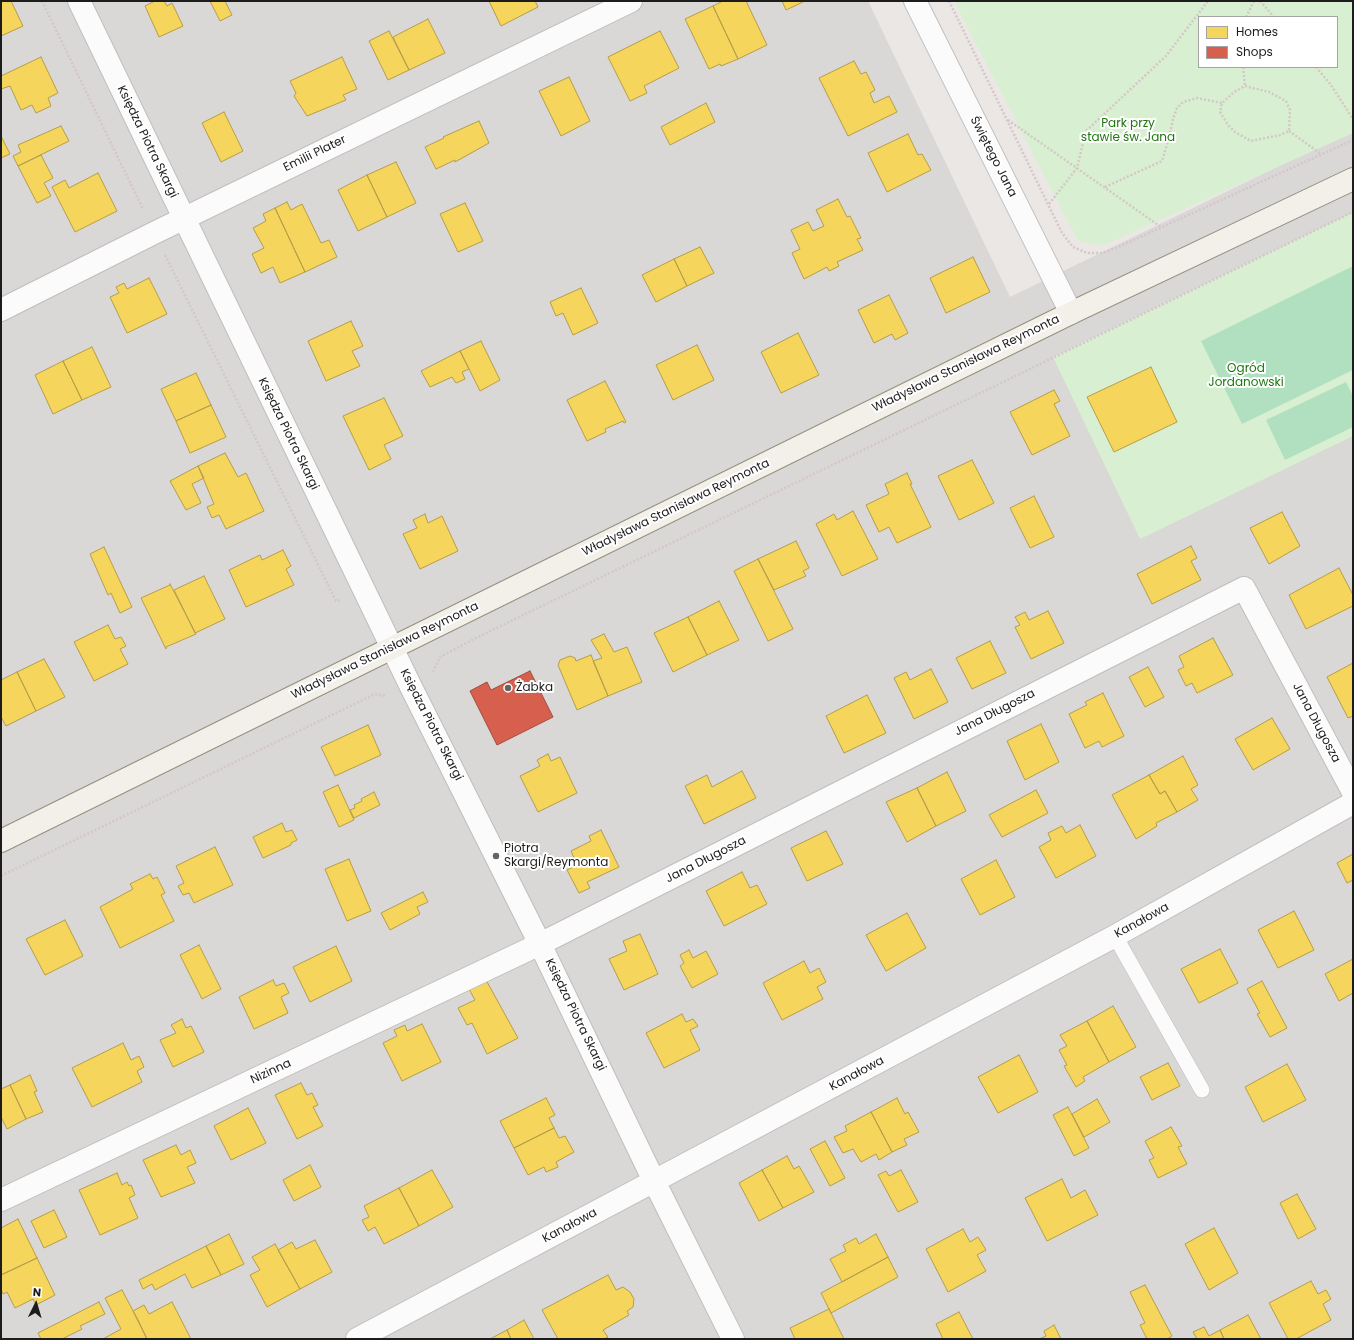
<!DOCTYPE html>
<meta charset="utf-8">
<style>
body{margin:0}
#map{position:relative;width:1354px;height:1340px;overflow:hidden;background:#eae7e5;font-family:Poppins,sans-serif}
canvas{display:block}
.frame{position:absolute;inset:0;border:2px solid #1c1c1c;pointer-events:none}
.legend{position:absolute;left:1198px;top:16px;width:140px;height:52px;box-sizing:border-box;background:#fff;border:1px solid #a4a4a4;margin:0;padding:5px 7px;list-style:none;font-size:12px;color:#1c1c1c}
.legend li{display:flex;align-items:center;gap:8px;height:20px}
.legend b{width:20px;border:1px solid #a4a4a4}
.north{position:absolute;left:16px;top:1284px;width:40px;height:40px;-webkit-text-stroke:3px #fff;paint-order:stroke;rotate:5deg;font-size:11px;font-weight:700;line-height:16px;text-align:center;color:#1c1c1c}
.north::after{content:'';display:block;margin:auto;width:14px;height:18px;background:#1c1c1c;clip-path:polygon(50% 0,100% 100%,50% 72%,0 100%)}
</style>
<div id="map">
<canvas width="1354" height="1340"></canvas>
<div class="frame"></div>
<ul class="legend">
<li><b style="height:11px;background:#f6d55c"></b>Homes</li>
<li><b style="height:11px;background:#d6604d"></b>Shops</li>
</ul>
<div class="north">N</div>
</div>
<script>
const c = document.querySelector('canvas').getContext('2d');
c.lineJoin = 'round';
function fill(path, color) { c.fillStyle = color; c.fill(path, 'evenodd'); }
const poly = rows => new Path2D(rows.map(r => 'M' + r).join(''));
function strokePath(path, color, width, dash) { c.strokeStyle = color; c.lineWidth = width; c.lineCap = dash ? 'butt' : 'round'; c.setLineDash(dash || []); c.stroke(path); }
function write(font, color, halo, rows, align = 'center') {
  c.font = font + ' Poppins,sans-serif'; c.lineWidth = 4; c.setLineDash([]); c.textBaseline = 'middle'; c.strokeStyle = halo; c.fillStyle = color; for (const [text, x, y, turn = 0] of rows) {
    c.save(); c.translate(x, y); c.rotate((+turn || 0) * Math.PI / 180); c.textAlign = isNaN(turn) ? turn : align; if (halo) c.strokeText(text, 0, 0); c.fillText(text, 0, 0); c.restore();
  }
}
fill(poly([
 [1,1,868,1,1010,297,1353,130,1353,1339,1,1339]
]), '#dad7d7');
fill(poly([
 [954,1,1353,1,1353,133,1104,245,1082,242,1076,237],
 [1199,17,1337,17,1337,67,1199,67],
 [1353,212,1353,436,1140,539,1053,357]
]), '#d8f0d1');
fill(poly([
 [1353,266,1353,370,1242,424,1201,341],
 [1346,382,1353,396,1353,427,1285,460,1266,420]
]), '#b1e0c1');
const homes = poly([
 [1,1,11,1,23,26,1,36,1,1],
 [155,1,164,1,167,6,172,3,183,26,159,37,145,6,155,1],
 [210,1,225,1,232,15,220,21,210,1],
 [489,1,535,1,538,7,501,26,489,1],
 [723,1,746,1,767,45,738,59,713,6,723,1],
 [782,1,805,1,786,10,782,1],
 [713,6,738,59,721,66,720,64,709,69,685,19,713,6],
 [428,19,445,53,409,70,393,37,428,19],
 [389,31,409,70,388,80,369,41,389,31],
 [660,31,679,68,644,86,647,93,630,101,608,57,660,31],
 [41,57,58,93,48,98,51,106,36,113,32,105,21,110,10,86,1,89,1,76,41,57],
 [342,57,357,89,343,95,346,100,307,116,294,96,296,93,290,81,342,57],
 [854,61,861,74,866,72,875,90,870,93,874,103,889,96,897,112,848,136,819,78,854,61],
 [569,77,590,121,561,136,539,91,569,77],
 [706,103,715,122,670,145,661,127,706,103],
 [224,112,243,151,221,162,202,123,224,112],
 [479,121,489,143,455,162,455,160,436,169,425,147,444,138,443,137,479,121],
 [61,126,69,141,18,166,13,156,21,152,18,145,61,126],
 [908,134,918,155,922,154,931,170,887,192,868,153,908,134],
 [1,136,10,154,1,158,1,136],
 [41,155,53,178,44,183,51,196,37,203,18,166,41,155],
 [396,162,416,203,387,217,367,175,396,162],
 [98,173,117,211,75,232,52,187,65,180,69,188,98,173],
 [367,175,387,217,358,231,338,190,367,175],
 [838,199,847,217,850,216,861,238,857,239,863,250,837,262,839,266,829,271,827,267,804,279,792,253,800,249,791,230,808,222,813,231,824,226,816,210,838,199],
 [287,202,291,210,302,204,321,243,329,240,337,257,305,272,275,208,287,202],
 [465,203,483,241,458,252,440,214,465,203],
 [275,208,305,272,280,283,273,267,261,273,252,254,264,248,253,228,266,221,263,214,275,208],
 [700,247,714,273,687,286,674,259,700,247],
 [973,257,990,292,946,313,930,278,973,257],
 [674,259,687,286,656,302,642,275,674,259],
 [149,278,167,314,127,333,110,297,119,293,116,287,124,283,127,289,149,278],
 [581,288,598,323,573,335,563,313,556,316,550,302,581,288],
 [889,295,908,333,895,340,892,334,874,343,858,310,889,295],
 [351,321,363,346,352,351,360,366,326,381,308,341,351,321],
 [798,333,819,375,781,393,761,352,798,333],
 [481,341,500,380,480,391,460,351,481,341],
 [697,345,714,380,673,400,656,365,697,345],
 [92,347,111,387,82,400,63,361,92,347],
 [460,351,469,369,462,372,465,379,456,383,452,377,430,387,421,371,460,351],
 [63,361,82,400,53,414,35,375,63,361],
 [1151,367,1177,422,1114,452,1087,397,1151,367],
 [196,373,211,405,176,421,161,389,196,373],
 [605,381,626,422,624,423,623,421,605,429,606,432,587,441,567,400,605,381],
 [1054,390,1060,401,1054,404,1070,436,1032,455,1010,412,1054,390],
 [384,398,403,436,384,445,391,459,369,470,343,416,384,398],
 [211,405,226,437,190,453,176,421,211,405],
 [225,453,238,477,246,473,264,511,226,529,219,515,212,518,207,507,214,504,198,466,225,453],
 [972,460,994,503,959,520,938,476,972,460],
 [198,466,204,478,192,484,201,503,186,510,170,481,198,466],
 [907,473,912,484,910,484,931,527,897,543,889,527,879,532,866,505,889,494,885,484,907,473],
 [1034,496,1054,537,1030,548,1010,508,1034,496],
 [853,511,878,559,842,576,816,524,834,514,837,520,853,511],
 [1282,512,1300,546,1269,564,1250,528,1282,512],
 [425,514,428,523,442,516,458,551,420,569,403,534,417,528,413,520,425,514],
 [796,541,809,568,803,571,806,576,774,590,758,559,796,541],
 [1191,546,1197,558,1191,561,1201,580,1152,604,1137,574,1191,546],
 [104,547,132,607,120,613,111,593,108,595,90,554,104,547],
 [283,550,291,566,286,569,294,585,246,607,229,570,260,555,262,560,283,550],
 [758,559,793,629,768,641,734,571,758,559],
 [1339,568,1353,595,1353,606,1306,629,1289,595,1339,568],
 [204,576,225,619,195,633,174,590,204,576],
 [170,584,196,634,166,647,166,649,141,598,170,585,170,584],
 [719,601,739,640,707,655,688,617,719,601],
 [1048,611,1064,643,1031,659,1015,627,1020,625,1015,617,1025,612,1029,620,1048,611],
 [688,617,707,655,673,672,654,633,688,617],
 [108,625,115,639,121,637,126,646,120,649,128,664,94,681,74,642,108,625],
 [604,634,614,652,627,647,642,682,608,696,593,661,602,658,591,640,604,634],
 [1213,638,1233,675,1197,693,1192,683,1186,686,1178,670,1184,667,1179,656,1213,638],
 [990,641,1006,673,972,689,956,658,990,641],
 [591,655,608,696,577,710,558,665,560,660,570,656,575,658,576,661,591,655],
 [44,659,65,697,36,711,17,672,44,659],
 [1353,663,1353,716,1348,718,1327,677,1353,663],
 [1148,667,1164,697,1145,707,1129,677,1148,667],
 [931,669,948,702,914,719,894,678,906,672,910,680,931,669],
 [17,672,36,711,6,726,1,717,1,680,17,672],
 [1103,693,1124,736,1102,747,1099,741,1085,748,1069,714,1087,705,1085,702,1103,693],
 [867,695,886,733,844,753,826,716,867,695],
 [1272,718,1290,749,1253,770,1235,739,1272,718],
 [1041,724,1059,762,1025,780,1007,741,1041,724],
 [368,725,381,755,335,776,321,747,368,725],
 [548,754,551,761,560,757,577,793,538,812,520,776,540,766,537,760,548,754],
 [1183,756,1198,785,1191,789,1198,800,1177,812,1165,791,1160,794,1149,775,1183,756],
 [742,771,756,798,704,824,685,786,707,775,712,787,742,771],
 [947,772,966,811,936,826,917,788,947,772],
 [1149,775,1160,794,1165,791,1177,812,1156,823,1157,826,1136,839,1112,795,1149,775],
 [338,785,354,820,339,827,323,792,338,785],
 [917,788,936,826,907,842,886,802,917,788],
 [1036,790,1048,813,1002,837,989,815,1036,790],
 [374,792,380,805,354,818,350,810,355,808,354,805,362,801,361,799,374,792],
 [282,823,286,832,292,830,297,840,291,843,291,845,263,858,253,837,282,823],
 [1080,825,1096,856,1056,878,1039,847,1051,840,1048,833,1062,826,1066,833,1080,825],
 [601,830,619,867,587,882,590,888,579,893,567,870,577,865,571,851,591,841,589,836,601,830],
 [826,831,843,864,807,881,791,848,826,831],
 [215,847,233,885,194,903,189,893,183,895,178,886,184,883,176,866,215,847],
 [1353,854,1353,880,1347,883,1337,863,1353,854],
 [349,859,371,911,347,921,325,869,349,859],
 [996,860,1015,897,980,915,961,879,996,860],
 [742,872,750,888,757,885,767,904,724,926,706,891,742,872],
 [150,874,153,879,157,877,165,893,161,895,174,921,120,948,100,907,133,889,130,884,150,874],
 [423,892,428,902,417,907,420,914,390,930,381,913,423,892],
 [1294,911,1314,950,1278,968,1258,930,1294,911],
 [907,913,926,948,886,971,866,935,907,913],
 [65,920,83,956,45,975,26,939,65,920],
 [640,934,658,974,624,990,609,959,627,951,623,941,640,934],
 [199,945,221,989,202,999,180,955,199,945],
 [336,946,352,981,310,1002,293,967,336,946],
 [1220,949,1238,983,1199,1003,1181,969,1220,949],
 [689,950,693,958,706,951,718,974,692,988,680,966,684,963,680,955,689,950],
 [1353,959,1353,993,1339,1001,1325,974,1353,959],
 [804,961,810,973,819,968,826,982,817,987,823,999,782,1020,763,983,804,961],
 [273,980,276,986,284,983,289,993,281,997,288,1013,254,1029,239,997,273,980],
 [486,980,518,1038,487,1054,472,1023,467,1025,458,1008,475,1000,469,989,486,980],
 [1262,981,1287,1028,1270,1037,1257,1014,1260,1013,1247,989,1262,981],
 [1113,1006,1136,1047,1109,1062,1087,1021,1113,1006],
 [682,1014,686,1022,693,1019,698,1026,690,1030,700,1050,664,1068,646,1033,682,1014],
 [182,1019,186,1028,191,1026,204,1052,173,1067,160,1040,176,1033,171,1025,182,1019],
 [1087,1021,1109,1062,1083,1077,1085,1081,1076,1087,1064,1066,1067,1065,1059,1050,1067,1046,1060,1035,1087,1021],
 [422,1024,441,1062,402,1081,383,1043,397,1036,394,1030,405,1025,407,1031,422,1024],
 [123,1043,131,1060,139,1056,144,1067,137,1071,142,1082,92,1107,72,1068,123,1043],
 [1019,1055,1038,1092,998,1113,978,1077,1019,1055],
 [1168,1063,1180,1086,1152,1100,1140,1077,1168,1063],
 [1287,1064,1306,1100,1263,1122,1245,1087,1287,1064],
 [30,1075,37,1091,34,1092,43,1112,26,1119,10,1085,30,1075],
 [301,1083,307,1095,312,1093,318,1105,313,1107,323,1126,297,1139,275,1095,301,1083],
 [10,1085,26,1119,7,1129,1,1117,1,1089,10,1085],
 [546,1098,555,1115,549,1118,554,1128,514,1148,500,1121,546,1098],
 [897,1098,905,1114,908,1112,919,1132,904,1139,907,1145,892,1152,871,1112,897,1098],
 [1097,1099,1110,1122,1084,1137,1072,1114,1097,1099],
 [1068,1107,1089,1148,1074,1156,1053,1115,1068,1107],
 [248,1108,266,1143,231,1160,214,1126,248,1108],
 [871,1112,892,1152,879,1160,876,1154,861,1162,853,1149,843,1153,834,1137,847,1131,845,1126,871,1112],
 [1171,1127,1182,1146,1178,1147,1187,1164,1158,1178,1149,1160,1154,1158,1145,1141,1171,1127],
 [554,1128,559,1138,565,1136,574,1152,556,1162,558,1167,546,1172,544,1167,528,1175,514,1148,554,1128],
 [825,1141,845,1178,830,1186,810,1149,825,1141],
 [176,1145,181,1155,190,1150,196,1163,187,1167,195,1183,161,1197,143,1160,176,1145],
 [787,1156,794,1169,799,1166,814,1192,783,1208,762,1170,787,1156],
 [310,1165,321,1187,294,1201,283,1180,310,1165],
 [432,1170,453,1207,419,1226,399,1188,432,1170],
 [762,1170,783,1208,759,1221,739,1183,762,1170],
 [901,1170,918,1202,898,1212,878,1175,886,1171,889,1176,901,1170],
 [117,1173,122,1185,127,1182,129,1186,131,1185,135,1195,129,1198,138,1218,100,1235,79,1190,117,1173],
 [1062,1179,1071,1198,1085,1190,1098,1215,1047,1241,1025,1198,1062,1179],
 [399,1188,419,1226,384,1244,375,1227,368,1231,362,1220,369,1217,364,1206,399,1188],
 [1297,1194,1316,1229,1298,1239,1280,1203,1297,1194],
 [54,1210,67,1237,44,1248,31,1221,54,1210],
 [18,1219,37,1258,1,1275,1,1228,18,1219],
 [1214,1228,1238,1273,1209,1290,1185,1244,1214,1228],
 [963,1229,970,1242,978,1237,986,1250,977,1255,986,1271,948,1292,926,1249,963,1229],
 [229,1234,244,1264,221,1275,206,1246,229,1234],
 [876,1234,888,1257,842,1282,830,1259,846,1251,843,1245,856,1238,859,1244,876,1234],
 [315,1240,332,1272,300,1289,278,1250,292,1242,296,1249,315,1240],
 [275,1244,300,1289,267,1307,250,1275,260,1270,252,1257,275,1244],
 [206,1246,221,1275,192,1288,185,1274,155,1290,152,1284,143,1289,139,1280,206,1246],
 [888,1257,898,1277,831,1313,821,1293,888,1257],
 [37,1258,55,1295,36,1305,33,1299,15,1308,7,1292,3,1294,1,1289,1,1275,37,1258],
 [608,1275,616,1290,623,1287,630,1292,634,1299,633,1307,627,1311,629,1315,603,1330,608,1337,604,1339,558,1339,542,1310,608,1275],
 [1311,1281,1318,1294,1326,1290,1331,1299,1323,1304,1331,1320,1296,1339,1288,1339,1269,1303,1311,1281],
 [1145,1285,1172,1336,1167,1339,1147,1339,1140,1325,1145,1323,1130,1292,1145,1285],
 [122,1290,138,1320,147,1339,103,1339,121,1329,105,1298,122,1290],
 [99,1302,105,1314,80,1326,82,1329,62,1339,41,1339,38,1333,99,1302],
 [172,1302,191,1339,147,1339,133,1311,144,1305,149,1314,172,1302],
 [829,1309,844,1339,795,1339,790,1328,829,1309],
 [959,1312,973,1339,943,1339,936,1324,959,1312],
 [1248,1315,1261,1339,1224,1339,1220,1330,1248,1315],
 [524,1320,534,1339,511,1339,507,1330,524,1320],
 [1054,1325,1061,1339,1039,1339,1046,1336,1044,1331,1054,1325],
 [1204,1327,1209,1336,1220,1330,1224,1339,1197,1339,1193,1332,1204,1327],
 [507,1330,511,1339,490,1339,507,1330]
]);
fill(homes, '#f6d55c');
strokePath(homes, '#b59e49', 1);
const shops = poly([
 [530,671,553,717,497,745,470,691,487,682,491,690,530,671]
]);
fill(shops, '#d6604d');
strokePath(shops, '#9e4c3e', 1);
const lane = poly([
 [1115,936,1202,1090]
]);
const street = poly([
 [79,1,411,687,540,944,654,1181,733,1339],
 [915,1,1071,313],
 [1,310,154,233,631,1],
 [1,1200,540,944,1244,588,1353,792],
 [357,1339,1115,936,1353,803]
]);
const secondary = poly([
 [1,841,868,413,1071,313,1353,179]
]);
strokePath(lane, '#c0bebd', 16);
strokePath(street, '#c0bebd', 24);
strokePath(secondary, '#94907e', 24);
strokePath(poly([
 [42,1,143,209],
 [949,1,1062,233,1073,247,1087,253,1102,253,1116,248,1353,140],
 [1260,1,1274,17],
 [1246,17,1254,1],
 [1243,67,1245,86],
 [1316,67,1331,85,1353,119],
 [1245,86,1269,92,1286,101,1290,110,1289,131,1280,135,1251,141,1235,132,1228,125,1220,112,1222,103,1234,92,1245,86],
 [1008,120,1161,227],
 [1289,131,1321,154],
 [1105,187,1162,161,1169,138,1173,119,1177,108,1183,102,1197,98,1222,103],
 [1049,204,1077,168,1086,131,1166,56,1208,1],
 [165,255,336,601,341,600],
 [433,672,440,657,474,639,1353,212],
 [1,876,375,694,386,696]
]), '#d5c6c8', 2.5, [2, 2]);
strokePath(lane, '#fcfbfb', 15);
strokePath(street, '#fcfbfb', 22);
strokePath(secondary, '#f2f0e9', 22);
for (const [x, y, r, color] of [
 [508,688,4,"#646362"],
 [496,856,4,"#646362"]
]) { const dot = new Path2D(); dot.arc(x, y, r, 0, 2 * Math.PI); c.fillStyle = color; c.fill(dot); strokePath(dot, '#fff', 1.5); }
write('12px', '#1f760f', '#fff', [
 ["Park przy",1128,124],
 ["stawie św. Jana",1128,138],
 ["Ogród",1246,369],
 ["Jordanowski",1246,383]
]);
write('12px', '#1c1c1c', '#fff', [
 ["Księdza Piotra Skargi",147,142,64],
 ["Emilii Plater",315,154,-26],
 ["Świętego Jana",993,157,63],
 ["Władysława Stanisława Reymonta",966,364,-26],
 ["Księdza Piotra Skargi",288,434,64],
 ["Władysława Stanisława Reymonta",676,508,-26],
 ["Władysława Stanisława Reymonta",385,651,-26],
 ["Jana Długosza",995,713,-27],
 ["Jana Długosza",1316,723,62],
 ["Księdza Piotra Skargi",431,725,63],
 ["Jana Długosza",706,860,-27],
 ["Kanałowa",1142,921,-29],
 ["Księdza Piotra Skargi",575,1015,64],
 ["Nizinna",271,1072,-25],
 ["Kanałowa",857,1074,-28],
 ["Kanałowa",570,1226,-28]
]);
write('12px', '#1c1c1c', '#fff', [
 ["Żabka",516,688],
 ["Piotra",504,849],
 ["Skargi/Reymonta",504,863]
], 'left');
</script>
